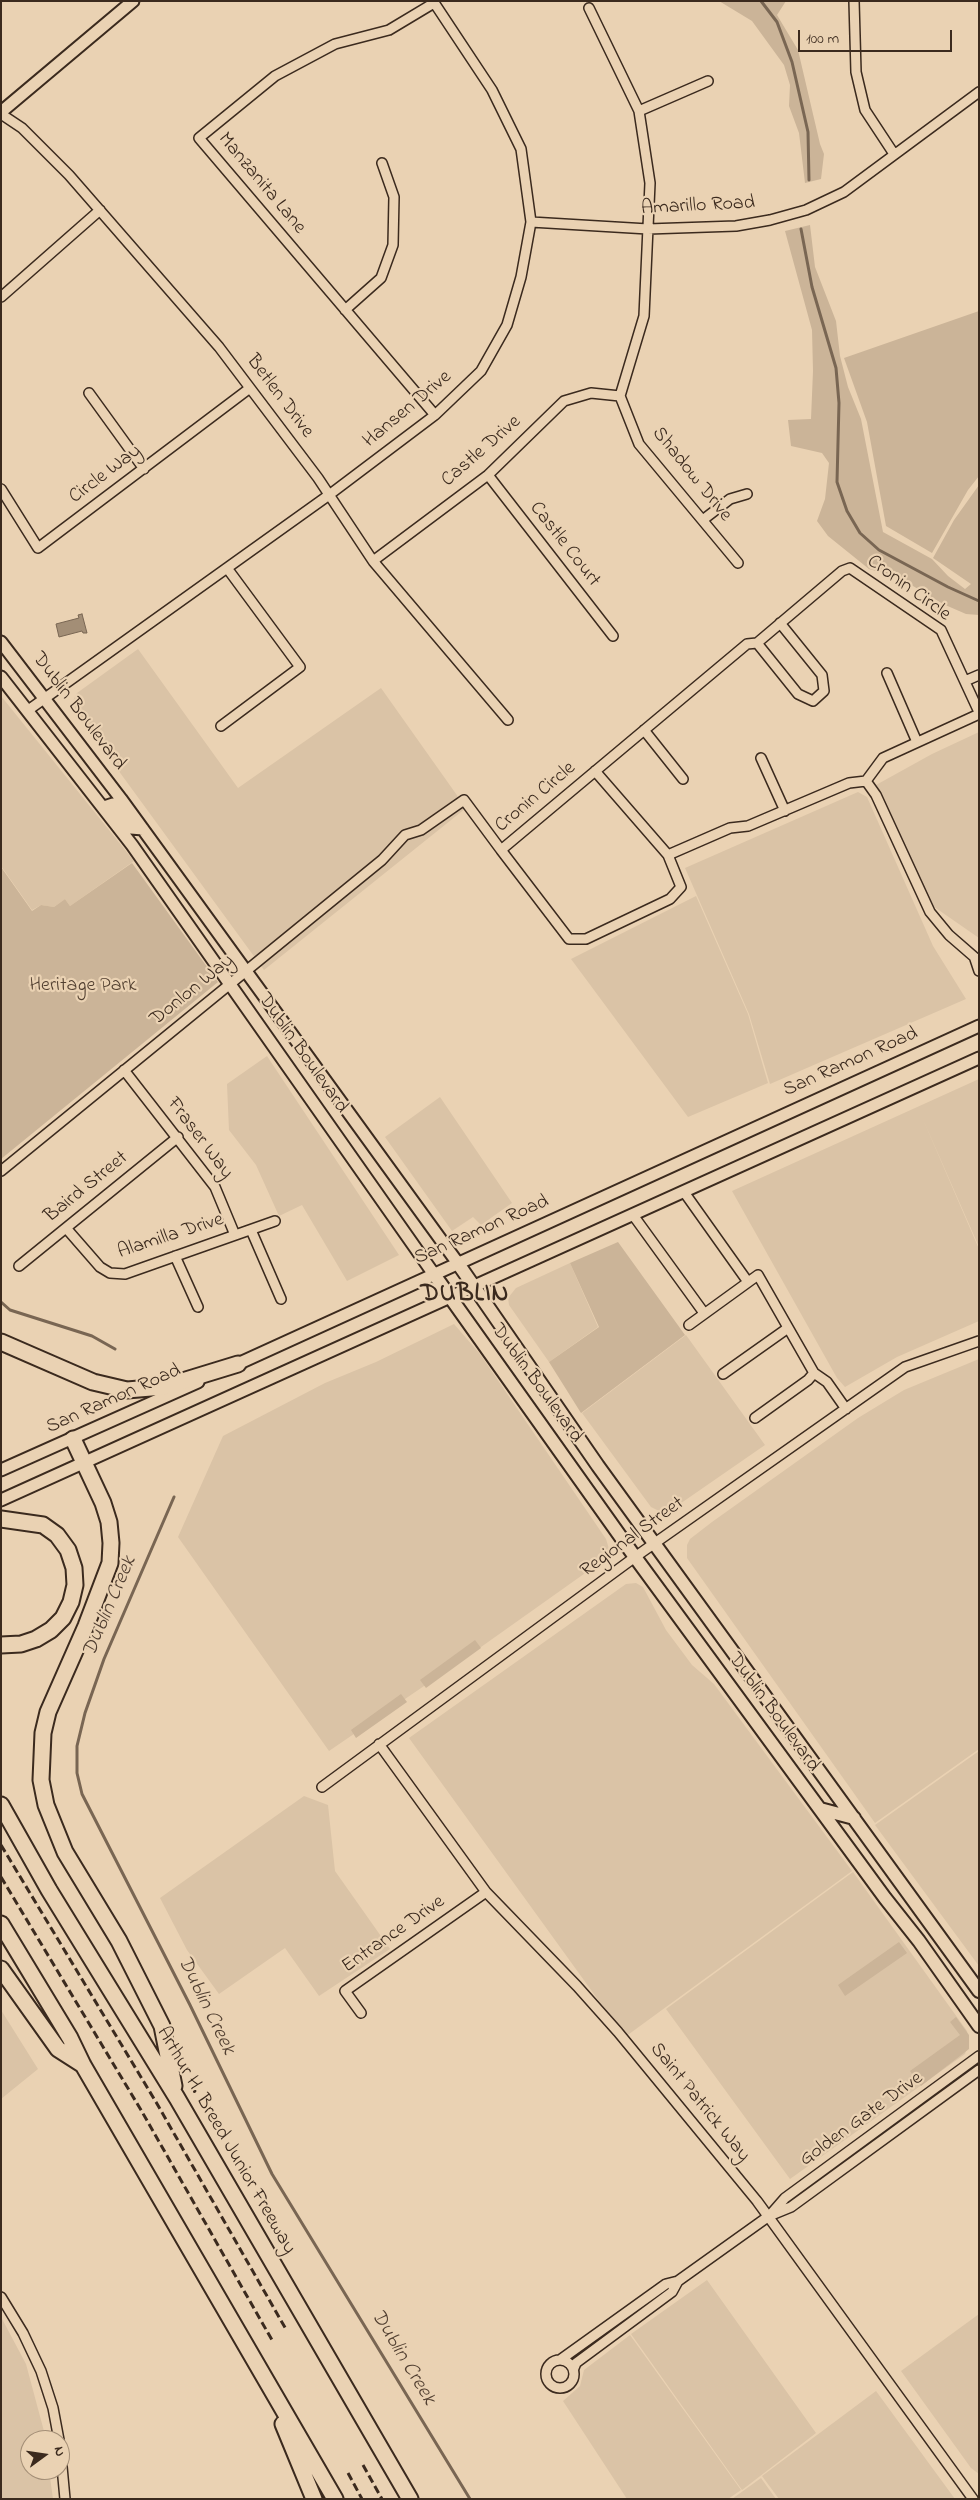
<!DOCTYPE html>
<style>
body{margin:0}
#map{position:relative;width:980px;height:2500px;overflow:hidden;background:#ead2b3;font-family:"Indie Flower",sans-serif}
canvas{display:block}
.frame{position:absolute;inset:0;border:2px solid #3b2a1e;pointer-events:none}
.north{position:absolute;left:20px;top:2430px;width:50px;height:50px;box-sizing:border-box;background:#ead2b3;border:1px solid #a48f77;border-radius:50%;rotate:76deg;font-size:14px;font-weight:700;line-height:20px;text-align:center;color:#3b2a1e}
.north::after{content:'';display:block;margin:auto;width:18px;height:22px;background:#3b2a1e;clip-path:polygon(50% 0,100% 100%,50% 72%,0 100%)}
.scale{position:absolute;left:798px;top:30px;width:154px;height:22px;box-sizing:border-box;border:2px solid #3b2a1e;border-top:0;padding-left:6px;font-size:15px;line-height:18px;white-space:nowrap;color:#3b2a1e;-webkit-text-stroke:4px #ead2b3;paint-order:stroke}
</style>
<div id="map">
<canvas width="980" height="2500"></canvas>
<div class="frame"></div>
<div class="north">N</div>
<div class="scale">100 m</div>
</div>
<script>
const c = document.querySelector('canvas').getContext('2d');
c.lineJoin = 'round';
function fill(path, color) { c.fillStyle = color; c.fill(path, 'evenodd'); }
const poly = rows => new Path2D(rows.map(r => 'M' + r).join(''));
function strokePath(path, color, width, dash) { c.strokeStyle = color; c.lineWidth = width; c.lineCap = dash ? 'butt' : 'round'; c.setLineDash(dash || []); c.stroke(path); }
function write(font, color, halo, rows, align = 'center') {
  c.font = font + ' "Indie Flower",sans-serif'; c.lineWidth = 4.5; c.setLineDash([]); c.textBaseline = 'middle'; c.strokeStyle = halo; c.fillStyle = color; for (const [text, x, y, turn = 0] of rows) {
    c.save(); c.translate(x, y); c.rotate((+turn || 0) * Math.PI / 180); c.textAlign = isNaN(turn) ? turn : align; if (halo) c.strokeText(text, 0, 0); c.fillText(text, 0, 0); c.restore();
  }
}
fill(poly([
 [138,649,238,788,381,688,466,808,264,970,75,711,73,701,77,693],
 [1,696,134,861,70,906,65,899,54,907,41,905,32,910,1,866],
 [979,732,979,938,930,904,876,785,932,754],
 [858,792,867,797,933,946,966,999,770,1084,749,1014,685,868],
 [696,896,748,1014,768,1083,688,1117,571,959],
 [267,1056,399,1255,347,1281,302,1205,279,1216,256,1165,229,1130,227,1084],
 [979,1079,979,1247,922,1117,979,1249,979,1321,897,1357,845,1387,837,1378,732,1191],
 [440,1097,512,1203,481,1225,473,1217,452,1231,385,1137],
 [570,1263,598,1327,549,1362,509,1305,508,1298,516,1288],
 [454,1324,480,1354,606,1539,609,1549,608,1554,605,1559,481,1647,329,1751,178,1537,223,1436,325,1383,376,1362],
 [686,1335,765,1445,674,1508,668,1511,659,1511,651,1507,582,1413],
 [979,1359,979,1749,875,1823,687,1558,687,1545,690,1539,712,1522,858,1418,904,1390],
 [636,1583,643,1587,666,1630,692,1665,714,1684,852,1871,625,2037,409,1738,626,1584],
 [979,1751,979,1966,875,1825],
 [304,1796,328,1805,335,1871,390,1949,319,1996,285,1948,219,1994,187,1950,160,1898],
 [853,1872,967,2031,969,2042,965,2054,790,2179,666,2009],
 [1,2010,38,2069,1,2099],
 [707,2280,816,2433,742,2490,631,2334],
 [979,2314,979,2474,971,2468,901,2371],
 [1,2317,26,2364,45,2435,46,2440,30,2440,30,2470,49,2470,53,2499,1,2499],
 [630,2335,741,2490,728,2499,627,2499,563,2401,580,2386,584,2370],
 [876,2391,955,2499,779,2499,762,2476],
 [761,2478,776,2499,732,2499]
]), '#dac3a6');
fill(poly([
 [719,1,786,1,777,15,798,50,820,144,824,154,821,179,805,183,799,133,789,106,790,85,784,65,752,21],
 [810,225,815,267,836,321,840,356,848,387,861,419,883,532,932,559,948,576,965,589,971,584,933,558,954,520,979,485,979,615,966,614,943,604,898,577,869,569,828,536,817,521,825,499,829,463,822,453,791,446,788,420,811,419,813,371,812,330,785,231],
 [979,311,979,476,968,490,932,553,886,526,867,422,844,358],
 [132,863,218,982,1,1159,1,867,32,911,41,905,54,907,65,899,70,906],
 [618,1242,685,1335,581,1413,549,1362,599,1327,570,1263],
 [475,1640,481,1648,426,1688,420,1680],
 [401,1694,407,1702,356,1738,351,1730],
 [899,1942,907,1953,845,1996,838,1985],
 [956,2017,969,2035,969,2049,921,2086,910,2071,960,2035,950,2022]
]), '#cbb498');
const water = poly([
 [82,614,87,633,83,633,82,631,59,637,56,624,79,618,78,615,82,614]
]);
fill(water, '#a38e76');
strokePath(water, '#796653', 1);
strokePath(poly([
 [761,1,777,22,792,62,808,132,809,180],
 [801,229,812,287,836,368,839,403,837,482,847,511,860,533,879,550,948,587,979,601],
 [1,1302,10,1310,92,1336,115,1349],
 [174,1497,104,1659,85,1713,77,1746,77,1773,82,1794,190,2005,272,2174,470,2499]
]), '#796653', 3);
const street = poly([
 [854,1,856,72,865,110,894,154],
 [434,3,389,30,335,44,275,76,199,138,435,415],
 [589,8,639,111,650,183,644,316,620,396,639,444,738,563],
 [639,111,708,81],
 [1,114,22,128,69,175,219,347,318,478,373,561,508,720],
 [531,222,648,229,736,226,770,220,806,210,844,192,979,92],
 [1,297,100,210],
 [345,310,381,278,393,245,394,197,382,163],
 [89,393,144,469],
 [488,475,613,636],
 [1,489,38,548,250,388],
 [704,519,730,499,747,494],
 [373,561,488,475,564,401,591,393,620,396],
 [757,643,798,694,813,701,824,691,822,675,780,623],
 [887,673,917,742],
 [965,681,979,675],
 [27,711,329,495,435,415,481,371,507,325,521,277,531,222,521,149,492,90,433,1],
 [221,726,300,667,227,568],
 [644,730,683,779],
 [761,758,785,811],
 [595,771,668,855],
 [866,781,849,783,748,826,730,828,668,855,681,887,670,899,586,939,569,939,501,850,747,644,757,643,842,571,850,568,941,630,979,712],
 [866,781,876,795,930,912,949,935,979,961],
 [866,781,883,758,979,714],
 [975,959,979,971],
 [124,1070,215,1187,235,1235],
 [1,1171,382,860,405,835,421,830,464,800,501,850],
 [684,1192,748,1282],
 [633,1215,704,1313],
 [66,1228,100,1267,110,1273,125,1274,275,1221],
 [251,1230,281,1299],
 [175,1256,198,1307],
 [19,1266,178,1137],
 [689,1325,758,1275,814,1373,827,1382,846,1409],
 [723,1374,788,1328],
 [755,1418,808,1380,814,1373],
 [379,1744,486,1892,577,1986,618,2032,757,2201,973,2499],
 [322,1787,635,1557,905,1367,979,1341],
 [361,2013,345,1991,486,1892],
 [771,2214,785,2198,979,2056],
 [1,2297,23,2333,41,2371,53,2408,59,2440],
 '546 2374a14 14 0 1 1 28 0a14 14 0 1 1-28 0Z',
 [560,2360,666,2284,678,2281,769,2216,791,2207,979,2070],
 [574,2368,576,2363,672,2292,678,2281],
 [60,2445,65,2499]
]);
const secondary = poly([
 [1,112,133,1],
 [1,642,121,799,457,1262],
 [1,677,132,845,433,1273],
 [104,807,113,804,131,828,143,829],
 [231,1367,979,1026],
 [1,1470,198,1382],
 [1,1500,979,1058]
]);
const primary = poly([
 [457,1262,598,1466,979,1991],
 [433,1273,635,1557,885,1898,919,1941,979,2026],
 [820,1809,854,1818]
]);
const highway = poly([
 [1,1342,93,1382,127,1390,163,1387,238,1364],
 [73,1439,103,1503,109,1522,111,1543,110,1563,86,1626,48,1712,43,1733,41,1780,46,1805,65,1852,119,1941,162,2026,174,2086],
 [1,1519,43,1525,57,1535,68,1550,74,1568,75,1585,71,1602,63,1618,51,1630,36,1639,21,1644,1,1645],
 [1,1805,49,1890,177,2098,410,2499],
 [1,1924,70,2038,83,2065,335,2499],
 [1,1969,58,2049,83,2065],
 [283,2424,314,2499]
]);
strokePath(street, '#3b2a1e', 12);
strokePath(secondary, '#3b2a1e', 15);
strokePath(primary, '#3b2a1e', 16);
strokePath(highway, '#3b2a1e', 19);
strokePath(street, '#ead2b3', 9);
strokePath(secondary, '#ead2b3', 11);
strokePath(primary, '#ead2b3', 12);
strokePath(highway, '#ead2b3', 15);
strokePath(poly([
 [1,1845,156,2102,287,2331],
 [1,1877,141,2110,272,2340],
 [363,2465,382,2499],
 [348,2473,362,2499]
]), '#3b2a1e', 3, [8, 4]);
write('20px', '#3b2a1e', '#ead2b3', [
 ["Manzanita Lane",261,184,50],
 ["Amarillo Road",698,207,-3],
 ["Betlen Drive",279,397,53],
 ["Hansen Drive",408,410,-40],
 ["Castle Drive",482,452,-41],
 ["Circle Way",106,475,-37],
 ["Shadow Drive",691,475,51],
 ["Castle Court",564,545,52],
 ["Cronin Circle",908,589,36],
 ["Dublin Boulevard",78,712,53],
 ["Cronin Circle",536,798,-40],
 ["Donlon Way",193,991,-39],
 ["Dublin Boulevard",302,1054,55],
 ["San Ramon Road",851,1063,-24],
 ["Fraser Way",199,1139,53],
 ["Baird Street",87,1188,-39],
 ["San Ramon Road",482,1231,-24],
 ["Alamilla Drive",171,1237,-18],
 ["Dublin Boulevard",536,1384,54],
 ["San Ramon Road",114,1400,-24],
 ["Regional Street",633,1538,-36],
 ["Dublin Boulevard",773,1713,54],
 ["Entrance Drive",394,1935,-35],
 ["Saint Patrick Way",699,2103,51],
 ["Golden Gate Drive",862,2120,-36],
 ["Arthur H. Breed Junior Freeway",225,2141,60]
]);
write('20px', '#513f30', '#ead2b3', [
 ["Heritage Park",83,987]
]);
write('italic 21px', '#503e30', '#ead2b3', [
 ["Dublin Creek",111,1607,-67],
 ["Dublin Creek",205,2006,64],
 ["Dublin Creek",402,2358,59]
]);
c.letterSpacing = '1px';
write('bold 25px', '#3b2a1e', '#ead2b3', [
 ["DUBLIN",465,1296]
]);
c.letterSpacing = '0px';
</script>
